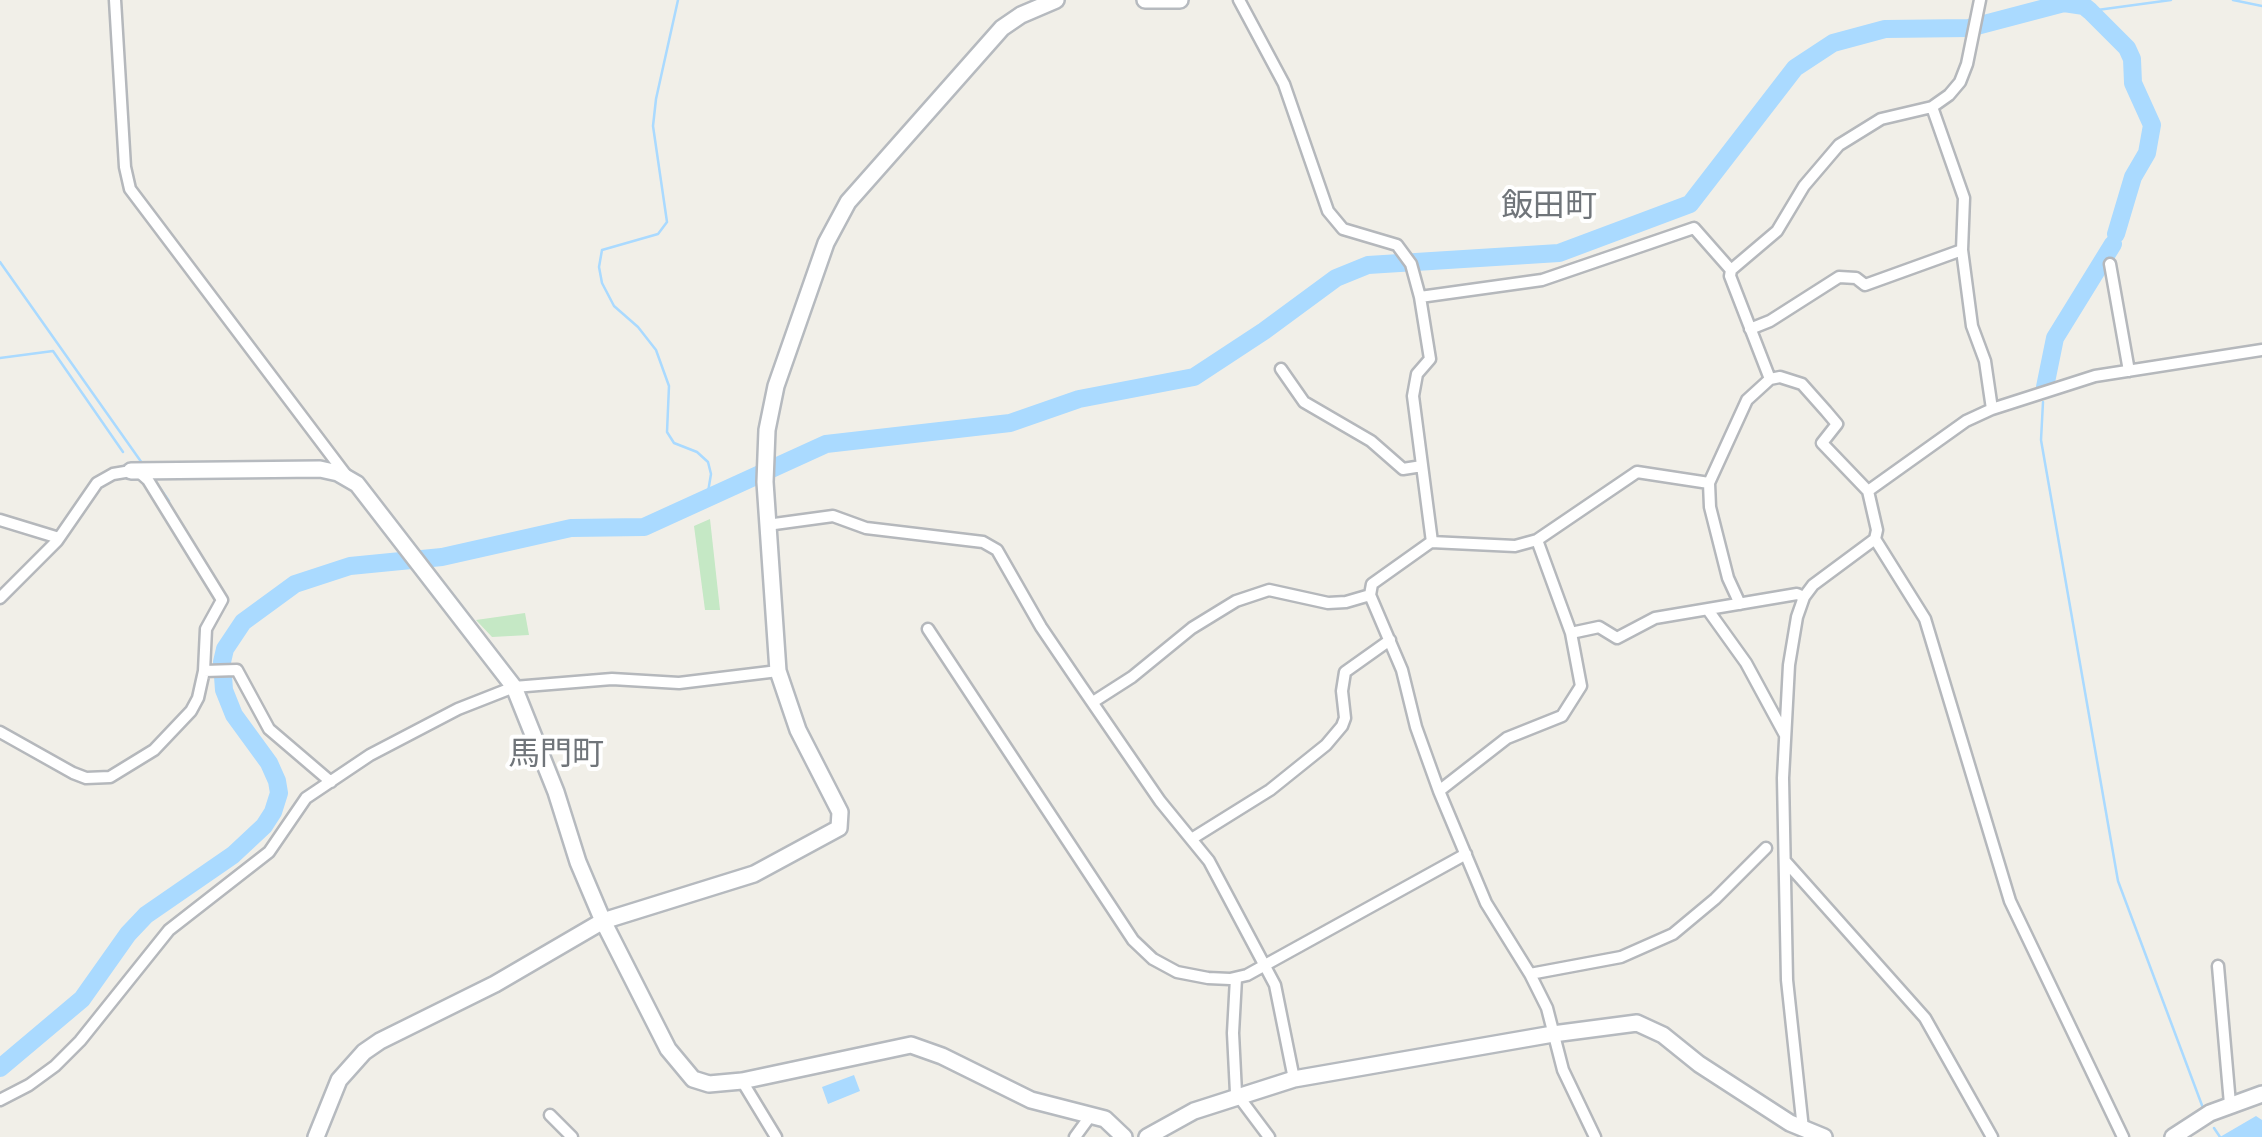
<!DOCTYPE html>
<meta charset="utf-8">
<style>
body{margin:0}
canvas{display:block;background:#f1efe8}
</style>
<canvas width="2262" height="1137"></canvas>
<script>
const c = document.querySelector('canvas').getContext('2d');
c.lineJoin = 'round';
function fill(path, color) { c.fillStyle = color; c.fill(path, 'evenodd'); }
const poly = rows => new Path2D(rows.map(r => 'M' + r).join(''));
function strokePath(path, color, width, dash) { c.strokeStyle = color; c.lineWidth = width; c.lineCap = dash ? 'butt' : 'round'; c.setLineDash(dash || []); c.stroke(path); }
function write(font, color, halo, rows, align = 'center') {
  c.font = font + ' Figtree,"Noto Sans JP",sans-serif'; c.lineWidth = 8; c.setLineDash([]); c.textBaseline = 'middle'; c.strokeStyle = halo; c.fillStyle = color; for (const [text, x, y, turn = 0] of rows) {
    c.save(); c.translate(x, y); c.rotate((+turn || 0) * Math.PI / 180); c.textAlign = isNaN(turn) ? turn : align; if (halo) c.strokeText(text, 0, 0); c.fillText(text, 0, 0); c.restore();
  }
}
fill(poly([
 [710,519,720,610,705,610,694,526],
 [525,613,529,635,492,637,476,620]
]), '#c5e8c5');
fill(poly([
 [854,1075,860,1091,828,1104,822,1087],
 [2256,1116,2262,1120,2262,1137,2220,1137]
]), '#aadaff');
strokePath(poly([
 [678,0,656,99,653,126,667,222,658,234,602,250,599,267,602,283,614,306,638,327,656,350,669,386,667,432,674,443,697,452,708,462,711,474,707,498],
 [2233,0,2262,6],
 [2090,11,2171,0],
 [0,262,142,463],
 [0,358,53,351,123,452],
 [2043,402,2041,440,2118,881,2203,1108],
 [153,478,169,501],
 [2214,1128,2220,1137]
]), '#aadaff', 2.5);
strokePath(poly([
 [2045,387,2055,338,2113,244],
 [0,1068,82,999,128,934,146,915,233,855,264,826,273,812,279,793,277,781,269,763,234,715,224,690,222,662,225,649,243,622,295,584,350,566,442,557,571,528,644,527,826,444,1010,423,1079,399,1194,377,1264,331,1336,278,1368,265,1559,253,1690,204,1795,68,1833,43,1885,29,1969,28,2064,3,2084,6,2090,11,2127,48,2132,59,2133,83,2152,125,2147,153,2133,177,2116,234]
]), '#aadaff', 18);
const street = poly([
 [115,0,125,167,130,189,346,475],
 [1239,0,1284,84,1328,211,1343,229,1397,245,1411,264,1420,297,1430,359,1417,374,1413,396,1432,542],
 [1932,107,1964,198,1962,250,1972,326,1985,361,1992,409],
 [2110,264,2129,371],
 [1420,297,1542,280,1694,228,1731,270],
 [1750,329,1770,321,1839,277,1856,278,1865,285,1962,250],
 [1281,369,1304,402,1371,441,1403,469,1422,466],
 [1770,379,1780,377,1802,384,1826,411,1837,424,1822,443,1868,491],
 [0,520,59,538],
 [767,525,833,516,866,528,983,542,997,550,1041,627,1081,686,1160,801,1209,861,1275,985,1294,1079],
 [1875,539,1925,619,2010,901,2123,1137],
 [0,598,57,541,97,483,113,474,131,471],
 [1740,604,1728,578,1710,507,1709,483,1747,400,1770,379,1730,276,1731,270,1777,231,1804,186,1839,145,1881,119,1932,107,1949,95,1960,82,1967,64,1980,0],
 [1708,610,1746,663,1785,735],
 [928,629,1133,940,1153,959,1177,972,1208,978,1230,979,1247,975,1466,854],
 [1571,633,1599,627,1617,638,1655,618,1797,594,1804,597],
 [204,671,237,670,269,729,331,782],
 [1093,702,1132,677,1192,628,1236,601,1269,590,1328,603,1346,602,1370,595],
 [0,732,73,773,86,778,110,777,154,750,191,711,198,698,204,671,206,629,222,600,148,480,138,471],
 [1439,791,1507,738,1562,716,1581,686,1571,633,1537,540],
 [1193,838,1270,790,1326,745,1342,726,1345,718,1342,691,1345,672,1390,640],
 [1786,862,1925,1018,1992,1137],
 [2218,966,2230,1104],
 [1530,974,1486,903,1439,791,1416,727,1402,670,1370,595,1372,584,1431,542,1515,546,1537,540,1637,472,1709,483],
 [1236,978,1233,1033,1236,1093,1269,1137],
 [742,1081,776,1137],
 [0,1100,29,1085,55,1066,80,1041,169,930,269,852,306,798,370,755,458,709,514,687,612,679,679,683,778,671],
 [550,1115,572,1137],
 [1803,1129,1787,980,1783,778,1789,665,1797,617,1804,597,1813,585,1875,539,1877,530,1868,491,1966,421,1992,409,2095,376,2262,350],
 [1075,1137,1091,1115],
 [1595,1137,1563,1070,1547,1008,1530,974,1621,957,1673,934,1715,899,1766,848]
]);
const secondary = poly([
 [1145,0,1180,0],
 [131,471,320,469,338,473,357,484,514,687,556,792,578,862,603,921,668,1049,693,1079,709,1084,742,1081,911,1045,942,1056,1031,1100,1105,1119,1124,1137],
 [316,1137,339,1080,364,1052,380,1041,495,984,603,921,754,874,839,828,840,812,798,730,778,671,765,482,767,430,776,386,826,243,848,202,1002,28,1021,15,1056,0],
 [1147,1137,1194,1111,1294,1079,1553,1034,1637,1023,1663,1035,1699,1064,1790,1123,1824,1137],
 [2173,1137,2210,1113,2262,1094]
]);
strokePath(street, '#b5b8bc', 15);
strokePath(secondary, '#b6babf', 20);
strokePath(street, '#fff', 10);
strokePath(secondary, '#fff', 15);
write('32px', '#70757a', '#fff', [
 ["飯田町",1549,207],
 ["馬門町",556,755]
]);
</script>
